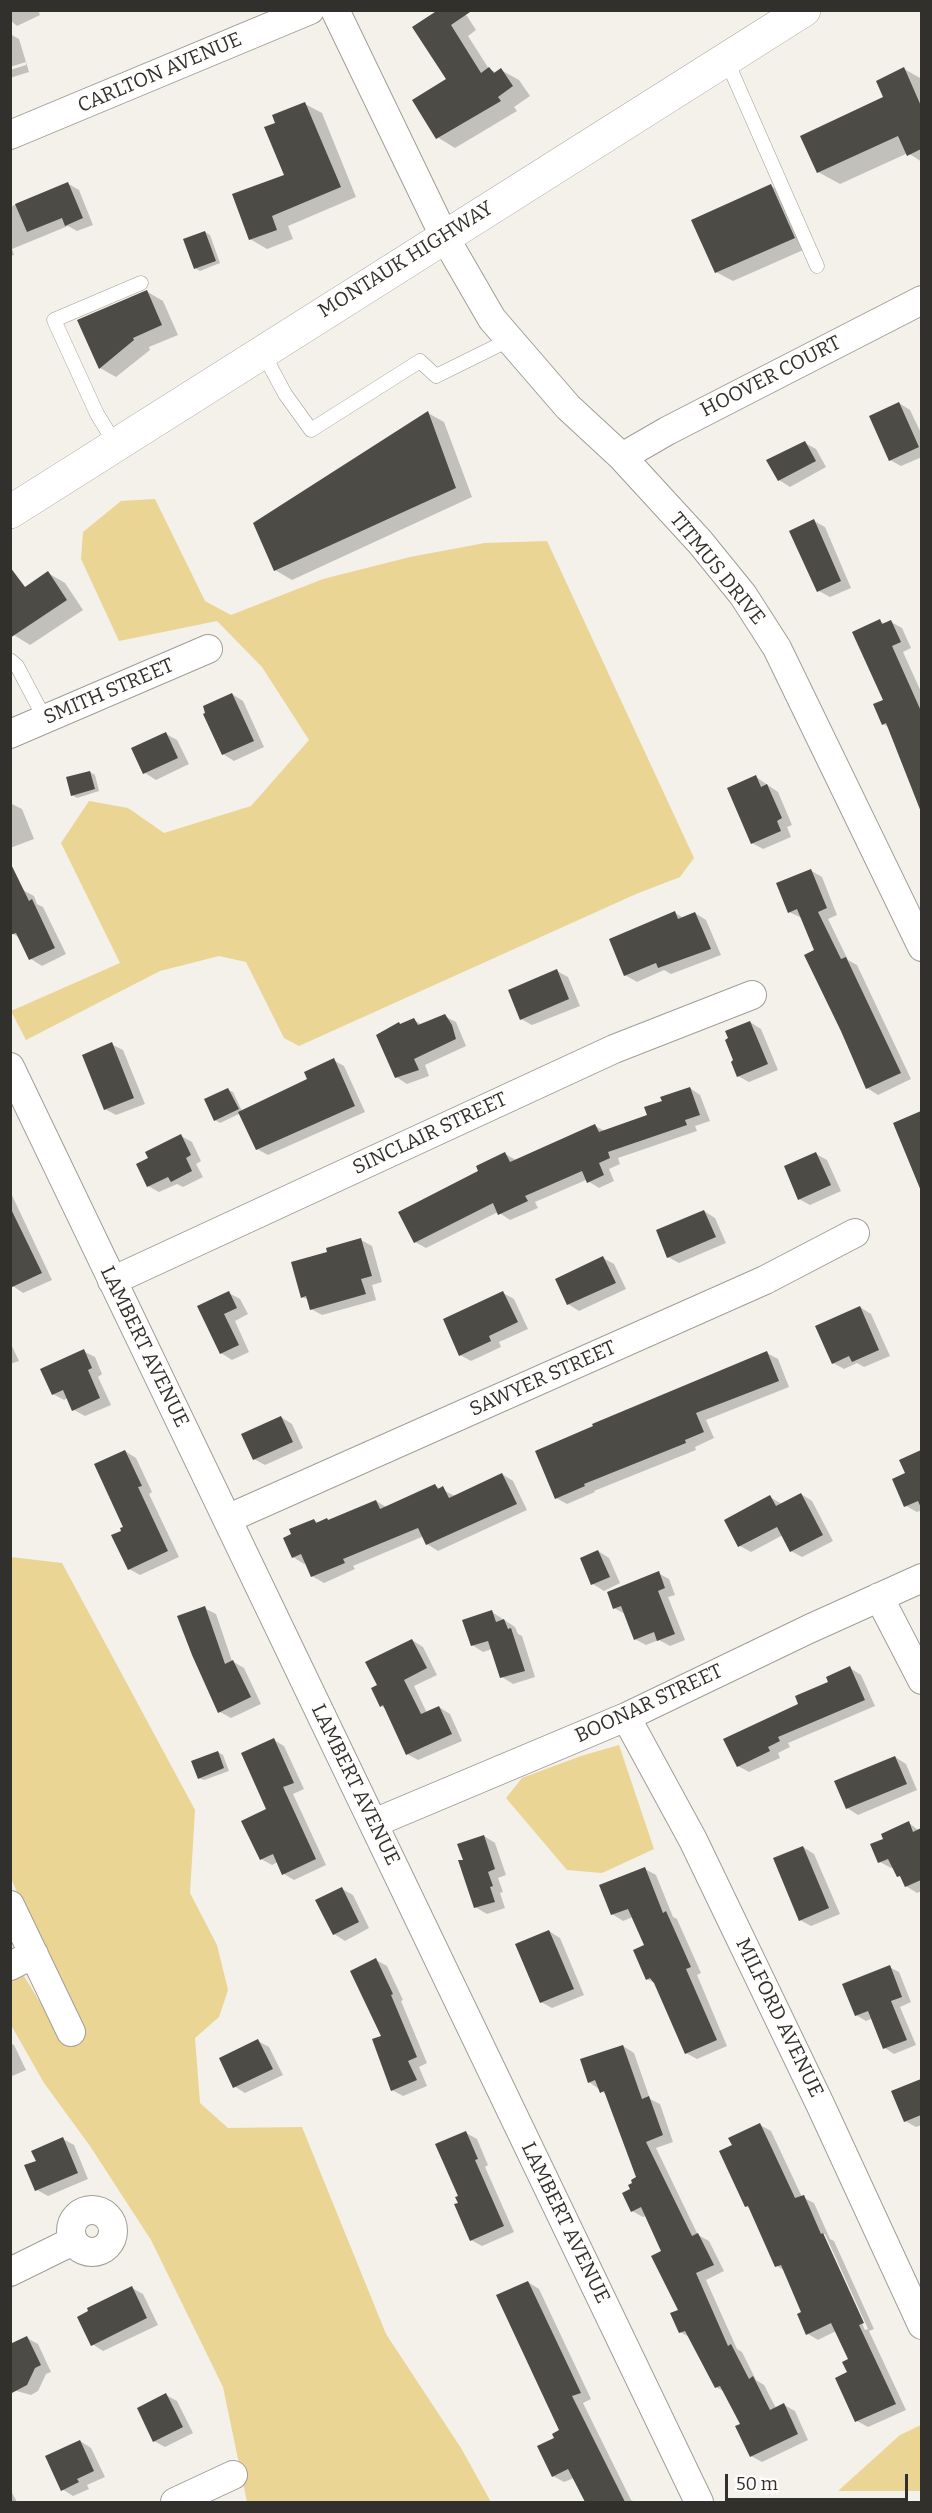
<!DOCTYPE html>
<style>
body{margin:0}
#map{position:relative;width:932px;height:2513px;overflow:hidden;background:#f3f1e9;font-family:Bitter,serif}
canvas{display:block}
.frame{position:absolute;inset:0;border:12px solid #31302d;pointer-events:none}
.scale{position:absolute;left:725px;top:2474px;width:183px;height:27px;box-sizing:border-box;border:3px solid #31302d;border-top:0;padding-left:8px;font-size:18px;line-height:21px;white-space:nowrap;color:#31302d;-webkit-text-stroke:4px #fffefd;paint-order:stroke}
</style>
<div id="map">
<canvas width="932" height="2513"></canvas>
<div class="frame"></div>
<div class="scale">50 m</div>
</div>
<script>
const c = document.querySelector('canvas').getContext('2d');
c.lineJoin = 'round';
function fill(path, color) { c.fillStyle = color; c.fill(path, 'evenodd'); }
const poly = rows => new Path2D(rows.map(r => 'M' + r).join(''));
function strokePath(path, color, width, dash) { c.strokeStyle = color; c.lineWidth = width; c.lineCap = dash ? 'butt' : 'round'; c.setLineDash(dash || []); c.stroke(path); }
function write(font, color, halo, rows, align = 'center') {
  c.font = font + ' Bitter,serif'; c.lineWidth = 6; c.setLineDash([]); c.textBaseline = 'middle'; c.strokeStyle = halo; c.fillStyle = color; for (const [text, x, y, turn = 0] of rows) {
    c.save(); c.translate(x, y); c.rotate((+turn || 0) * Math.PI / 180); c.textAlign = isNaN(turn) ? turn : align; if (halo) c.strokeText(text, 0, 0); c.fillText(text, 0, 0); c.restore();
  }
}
fill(poly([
 [155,499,205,601,231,615,323,579,410,557,485,543,547,541,694,858,680,877,636,894,299,1046,284,1038,246,962,219,956,160,971,26,1040,11,1011,120,963,61,843,89,801,128,808,164,833,251,806,309,740,262,667,217,621,119,641,81,559,83,532,121,501],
 [11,1557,62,1563,195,1810,190,1893,217,1945,228,1990,219,2017,195,2038,200,2103,228,2128,302,2127,386,2334,461,2448,491,2502,247,2502,223,2387,151,2240,90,2146,44,2083,11,2025,10,1953,55,2027,44,1957,11,1878],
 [619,1745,654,1849,602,1873,567,1870,506,1798,522,1778,581,1756],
 [921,2425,921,2491,838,2491,900,2435]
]), '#ead594');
fill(poly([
 [10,10,38,10,40,15,17,26,10,20],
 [458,10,467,16,476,30,468,36,489,69,497,73,501,70,519,80,530,96,514,107,517,111,455,148,437,137,448,79,414,28],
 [10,34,19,39,29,72,10,78,10,70,26,65,26,62,10,67],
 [904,69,922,79,922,162,908,153,840,184,818,172,885,98],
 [305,104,322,113,356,197,288,226,293,239,267,249,250,239,286,176,277,123],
 [67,183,79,190,93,225,77,231,68,226,12,249,14,255,10,256,10,207],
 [771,186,787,195,810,247,733,281,716,272],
 [205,232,210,235,220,263,200,271,195,268],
 [146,291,163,301,178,335,149,347,150,350,116,377,100,368],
 [899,403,910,410,922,435,922,457,901,466,890,460],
 [428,413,444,422,472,497,292,580,275,570],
 [805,443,816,449,826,467,790,487,779,480],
 [814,521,825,527,851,588,830,597,819,591],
 [48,573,65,583,83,610,30,645,14,635,21,585,27,588],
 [880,621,885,624,891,622,902,628,911,648,903,652,922,694,922,798,890,728,883,724,885,701],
 [232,694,243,701,264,747,234,761,223,754],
 [166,734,177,740,189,764,156,780,145,773],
 [90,772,95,775,99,791,77,798,72,795],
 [756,777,778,792,792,825,787,827,791,837,763,849,752,843],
 [10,803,22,809,34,839,10,848],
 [810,870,822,877,837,915,828,919,848,960,857,965,911,1079,878,1095,867,1088,806,956,815,951,802,918,789,912],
 [23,890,34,896,37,904,43,907,66,954,42,966,31,959,20,938,13,934],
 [675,913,684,918,695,913,706,920,721,955,671,974,664,970,637,982,625,975],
 [557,971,568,977,580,1006,532,1025,521,1019],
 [444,1016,456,1022,466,1046,425,1065,429,1076,407,1084,396,1077,402,1025,414,1020,422,1025],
 [750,1022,761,1029,778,1070,749,1082,738,1076],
 [111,1044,123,1050,145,1104,116,1115,105,1109],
 [333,1060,344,1066,365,1112,268,1155,257,1149,241,1113,220,1123,215,1120,228,1090,233,1092,242,1111,309,1080],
 [690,1088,700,1095,710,1121,695,1126,697,1131,618,1158,620,1164,609,1169,614,1181,599,1188,586,1180,535,1202,538,1208,510,1220,498,1212,426,1248,415,1242,480,1172,505,1154,516,1160,595,1126,605,1131,649,1116,664,1101],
 [922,1113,922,1175,910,1162,895,1124],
 [181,1136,192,1142,201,1161,196,1164,203,1177,183,1187,177,1184,159,1192,148,1186,150,1159],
 [816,1154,827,1160,841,1191,810,1205,799,1199],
 [10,1191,52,1280,23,1293,10,1284],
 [704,1211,715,1218,726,1243,679,1263,668,1257],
 [361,1240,372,1246,382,1282,372,1285,376,1300,322,1315,311,1309,309,1300,302,1297,328,1253],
 [603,1258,614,1264,626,1289,579,1311,568,1304],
 [229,1293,240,1299,248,1314,235,1321,249,1352,232,1360,221,1353,199,1307],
 [503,1293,514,1299,528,1329,499,1342,501,1347,471,1361,460,1355],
 [860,1307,871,1314,890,1356,864,1367,857,1363,844,1369,833,1363],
 [10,1342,19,1361,10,1364],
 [83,1351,95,1357,102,1374,98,1377,111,1405,85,1416,74,1410,68,1398,64,1400,53,1394],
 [767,1353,778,1359,789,1387,706,1420,714,1438,695,1447,696,1450,594,1491,595,1492,567,1504,556,1498],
 [281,1417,292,1424,303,1448,265,1465,254,1459],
 [125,1451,136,1458,152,1492,149,1494,179,1557,140,1575,129,1569,123,1532,125,1527],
 [922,1451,922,1510,917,1512,906,1506,907,1474,901,1461],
 [502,1474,513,1481,527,1510,438,1551,427,1544,424,1536,353,1566,355,1569,324,1583,312,1576,306,1563,304,1564,293,1557,314,1520,319,1523,327,1519,330,1521,376,1501,386,1507,435,1486,455,1496],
 [801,1494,812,1501,833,1541,802,1557,791,1551,783,1535,751,1552,740,1546,770,1497,782,1504],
 [598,1551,609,1558,620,1583,604,1591,593,1584,582,1558],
 [658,1573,669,1579,675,1595,668,1597,685,1640,670,1646,659,1640,646,1645,635,1639,625,1614,614,1608],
 [204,1608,216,1614,232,1661,244,1668,261,1704,231,1718,220,1712],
 [492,1612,515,1627,518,1634,522,1636,535,1677,513,1684,502,1677,492,1649,483,1652,472,1645],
 [412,1640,423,1647,437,1675,414,1686,427,1713,439,1707,450,1714,462,1741,418,1760,407,1754,387,1709,381,1706,379,1686],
 [850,1668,861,1675,875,1706,788,1743,790,1747,778,1753,780,1758,749,1772,738,1766,830,1683],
 [274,1740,284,1746,304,1789,293,1794,326,1865,294,1880,284,1874,278,1862,272,1865,261,1859,268,1810],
 [218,1752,223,1755,229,1771,204,1780,199,1778],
 [895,1757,906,1764,917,1790,858,1815,847,1808],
 [909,1823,922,1833,922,1891,917,1893,906,1886,894,1867,891,1868,880,1862,885,1840],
 [484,1836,495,1843,506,1875,498,1878,503,1892,500,1893,505,1908,487,1914,475,1907,465,1862],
 [803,1847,814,1854,840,1914,811,1926,800,1920],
 [645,1869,656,1875,673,1917,677,1919,701,1973,697,1975,727,2046,697,2059,686,2053,656,1984,647,1979,646,1946,633,1917,623,1921,612,1914],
 [342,1889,353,1895,369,1928,345,1941,334,1934],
 [549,1931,560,1938,584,1995,552,2008,541,2002],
 [376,1960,387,1966,403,2000,401,2001,427,2063,419,2067,427,2086,403,2096,392,2090,383,2037],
 [889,1967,899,1972,911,2002,900,2007,916,2045,894,2054,885,2048,873,2018,866,2021,856,2015],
 [258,2041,269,2047,283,2075,245,2093,234,2086],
 [10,2043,14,2045,26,2070,10,2077],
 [623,2046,634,2053,650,2099,660,2104,673,2142,656,2148,698,2235,709,2241,724,2271,706,2280,737,2349,742,2352,756,2380,764,2385,776,2408,784,2405,795,2411,808,2440,762,2462,751,2456,742,2425,725,2392,716,2387,691,2338,680,2332,680,2311,663,2252,646,2216,643,2217,632,2211,632,2190,638,2178,607,2095,589,2082],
 [922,2080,922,2125,916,2127,905,2121,893,2092],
 [760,2125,771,2131,802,2197,814,2203,830,2239,834,2241,874,2329,869,2331,906,2410,868,2427,857,2421,849,2373,850,2360,836,2331,818,2340,808,2334,803,2313,785,2271,777,2266,751,2209,746,2206,734,2146],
 [822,2234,825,2234,868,2329,865,2330],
 [466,2133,477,2139,488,2165,485,2167,514,2232,482,2246,471,2240,460,2204],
 [63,2139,74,2145,88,2179,48,2196,37,2190,38,2161],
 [528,2282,539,2289,591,2399,583,2403,631,2500,635,2502,596,2502,588,2487,574,2478,564,2482,553,2476,556,2439,561,2431],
 [132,2288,143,2294,158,2325,103,2351,92,2344,90,2312],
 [27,2338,38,2344,51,2372,46,2374,38,2391,31,2395,13,2390],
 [166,2395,177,2401,193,2433,165,2447,154,2441],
 [80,2441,91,2448,105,2477,87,2485,89,2489,73,2496,62,2489],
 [10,2489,17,2502,10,2502]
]), '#0003');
fill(poly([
 [438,10,473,10,451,25,481,73,489,67,494,73,501,68,513,86,498,97,501,101,436,139,412,100,446,79,412,27],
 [904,67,921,106,921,149,907,156,898,136,817,173,800,136,883,97,876,81],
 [305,102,341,187,272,216,277,230,249,240,232,194,284,175,264,127,275,123,272,115],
 [68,182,83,218,65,226,62,218,27,232,15,204],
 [771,184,795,238,715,273,691,220],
 [205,231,216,261,194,269,183,239],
 [147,290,162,325,133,338,134,340,99,369,77,320],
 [899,402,919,447,889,461,869,416],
 [428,411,456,488,274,571,253,523],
 [805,441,816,461,778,481,766,460],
 [814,519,841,581,817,592,789,531],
 [10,567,25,587,48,571,67,600,10,638],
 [880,619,882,624,891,620,901,642,892,646,921,711,921,812,886,723,882,725,873,704,883,700,852,632],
 [232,693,254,741,222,755,203,714,205,713,203,706],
 [166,732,178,758,143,774,131,748],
 [90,771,95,789,71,796,66,777],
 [756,775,761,787,767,784,782,818,777,821,781,831,751,844,727,788],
 [10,862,29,901,32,899,55,948,29,960,16,933,10,935],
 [811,869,827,908,818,912,841,959,846,957,901,1073,866,1089,841,1031,804,955,814,950,797,909,788,913,776,883],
 [675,911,678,919,695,912,711,949,658,968,656,963,624,976,609,939],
 [557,969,569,999,520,1020,508,990],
 [445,1014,452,1025,456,1039,414,1059,419,1070,395,1078,376,1035,399,1022,400,1024,414,1018,418,1025],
 [750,1021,768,1064,737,1077,731,1062,733,1060,725,1040,728,1038,725,1031],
 [112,1042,134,1098,104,1110,82,1055],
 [334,1058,355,1106,256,1150,238,1112,307,1079,304,1072],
 [690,1087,700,1115,685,1120,687,1125,608,1152,610,1158,599,1163,604,1175,587,1183,582,1171,525,1196,528,1201,498,1215,493,1203,414,1243,398,1212,478,1171,476,1166,505,1152,510,1162,595,1124,599,1132,647,1115,644,1107,662,1101,660,1097],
 [228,1088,239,1109,214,1121,204,1099],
 [921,1111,921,1191,893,1123],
 [181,1134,191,1155,186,1158,192,1171,171,1182,168,1177,147,1187,136,1164,148,1158,145,1152],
 [816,1152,831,1185,798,1200,784,1166],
 [10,1207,42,1273,10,1288],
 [704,1210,716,1237,667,1258,656,1230],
 [361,1238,372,1276,361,1279,366,1294,310,1310,306,1296,301,1298,291,1262,327,1252,326,1248],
 [603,1256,616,1283,567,1305,555,1279],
 [229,1291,237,1308,224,1314,239,1345,220,1354,197,1306],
 [503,1291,518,1322,489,1336,491,1341,459,1356,443,1319],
 [860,1306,879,1350,852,1362,849,1356,832,1364,815,1326],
 [84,1349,92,1368,88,1370,100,1398,72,1411,63,1390,52,1395,40,1369],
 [767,1351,779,1381,696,1413,704,1432,685,1440,686,1443,584,1484,585,1486,555,1499,535,1451,593,1426,592,1424],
 [281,1416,293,1442,253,1460,241,1434],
 [125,1450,142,1486,138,1487,168,1551,128,1570,111,1535,121,1531,120,1528,123,1527,94,1464],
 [921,1450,921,1508,918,1501,904,1507,892,1479,905,1473,899,1460],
 [502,1473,517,1504,426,1545,418,1528,343,1559,345,1563,311,1577,301,1554,292,1558,283,1538,291,1534,289,1529,314,1519,316,1523,327,1518,328,1520,376,1500,380,1509,435,1484,438,1489,443,1486,449,1498],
 [801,1493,823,1535,790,1552,777,1527,738,1547,724,1520,770,1495,776,1506],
 [598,1550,610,1577,591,1585,580,1558],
 [659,1571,665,1588,658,1591,675,1634,657,1641,654,1632,634,1640,621,1606,613,1609,607,1592],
 [205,1606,225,1664,233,1660,251,1697,218,1713,192,1655,177,1616],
 [492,1610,496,1622,504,1619,508,1629,511,1628,525,1671,500,1678,488,1641,471,1646,462,1620],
 [412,1639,427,1668,404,1680,421,1714,439,1706,452,1734,406,1755,383,1705,380,1707,371,1688,377,1685,365,1662],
 [850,1666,865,1700,778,1737,780,1741,768,1747,770,1751,737,1767,723,1739,798,1704,795,1696,828,1682,826,1677],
 [274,1738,294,1783,283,1787,316,1859,282,1875,273,1854,260,1860,241,1821,266,1809,241,1753],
 [218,1751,224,1768,198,1779,191,1761],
 [895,1756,907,1784,846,1809,834,1781],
 [909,1821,913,1832,921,1828,921,1880,905,1887,900,1876,897,1877,888,1859,878,1863,870,1844,883,1839,881,1834],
 [484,1835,495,1869,488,1872,493,1886,490,1887,495,1902,474,1908,458,1860,463,1860,457,1844],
 [803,1846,829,1908,799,1921,773,1858],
 [645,1867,663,1913,666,1911,691,1967,686,1969,717,2040,685,2054,654,1983,650,1978,646,1980,633,1950,644,1945,628,1909,611,1915,599,1885],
 [342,1887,359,1922,333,1935,315,1900],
 [549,1930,574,1989,540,2003,515,1944],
 [376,1958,393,1994,391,1995,417,2057,408,2061,417,2080,391,2091,372,2039,381,2036,350,1971],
 [890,1965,902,1997,891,2001,907,2040,883,2049,868,2011,855,2016,842,1984],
 [258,2039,273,2069,233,2088,219,2058],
 [623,2045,642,2099,649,2096,663,2135,646,2142,692,2236,698,2233,714,2265,696,2273,728,2346,731,2344,749,2379,753,2376,770,2410,784,2403,798,2434,750,2457,735,2426,740,2424,720,2386,715,2388,685,2331,679,2333,670,2313,678,2310,651,2256,661,2251,641,2207,631,2212,622,2193,630,2189,628,2185,632,2183,631,2180,636,2177,604,2091,600,2093,595,2080,588,2083,580,2059],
 [921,2079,921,2115,904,2122,891,2091],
 [760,2123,795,2198,804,2195,821,2234,823,2233,864,2323,859,2325,896,2404,855,2422,835,2378,847,2372,842,2362,848,2359,831,2323,806,2335,797,2314,801,2312,781,2265,775,2267,748,2206,745,2207,719,2151,732,2145,728,2138],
 [466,2131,478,2159,475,2160,504,2226,470,2241,454,2204,458,2203,455,2197,458,2196,435,2144],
 [63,2137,78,2173,35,2191,24,2165,36,2161,31,2151],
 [528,2281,581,2393,572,2396,625,2502,585,2502,568,2469,552,2477,537,2446,554,2438,552,2434,559,2430,496,2295],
 [132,2286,147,2318,91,2346,77,2317,88,2311,87,2308],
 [27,2336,41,2365,35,2368,27,2385,10,2394,10,2344],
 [166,2393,183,2427,153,2442,137,2408],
 [80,2440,94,2471,77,2479,79,2482,61,2491,45,2456]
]), '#4d4b45');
const service = poly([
 [726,59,817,266],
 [262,351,285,394,311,430,420,361,436,376,509,340],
 [116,445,97,414,54,320,141,283],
 [10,660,17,666,45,719]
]);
const minor = poly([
 [335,10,444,236,492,319,568,407,622,457,700,542,743,595,777,648,922,947],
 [10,135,310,10],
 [622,457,667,431,922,300],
 [10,734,208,649],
 [10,1067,699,2502],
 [112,1281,614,1049,752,995],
 [227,1519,765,1280,855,1233],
 [879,1597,922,1680],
 [626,1717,693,1840,820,2104,922,2325],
 [374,1823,626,1717,809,1629,922,1578],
 [10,1905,71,2032],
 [10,1966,34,1954],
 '71 2231a21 21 0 1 1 42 0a21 21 0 1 1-42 0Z',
 [10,2272,73,2241],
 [175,2502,233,2475]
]);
const primary = poly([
 [10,512,804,10]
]);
strokePath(service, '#a09e97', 15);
strokePath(minor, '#a09e97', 30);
strokePath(primary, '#a09e97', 34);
strokePath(service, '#fff', 14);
strokePath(minor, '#fff', 28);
strokePath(primary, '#fff', 33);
write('20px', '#31302d', '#fffefd', [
 ["CARLTON AVENUE",160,73,-23],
 ["MONTAUK HIGHWAY",406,260,-32],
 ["HOOVER COURT",771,377,-27],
 ["TITMUS DRIVE",717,569,51],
 ["SMITH STREET",109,692,-23],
 ["SINCLAIR STREET",430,1134,-25],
 ["LAMBERT AVENUE",144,1347,64],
 ["SAWYER STREET",543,1379,-24],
 ["BOONAR STREET",649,1704,-25],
 ["LAMBERT AVENUE",355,1785,64],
 ["MILFORD AVENUE",779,2018,64],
 ["LAMBERT AVENUE",565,2223,64]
]);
</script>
